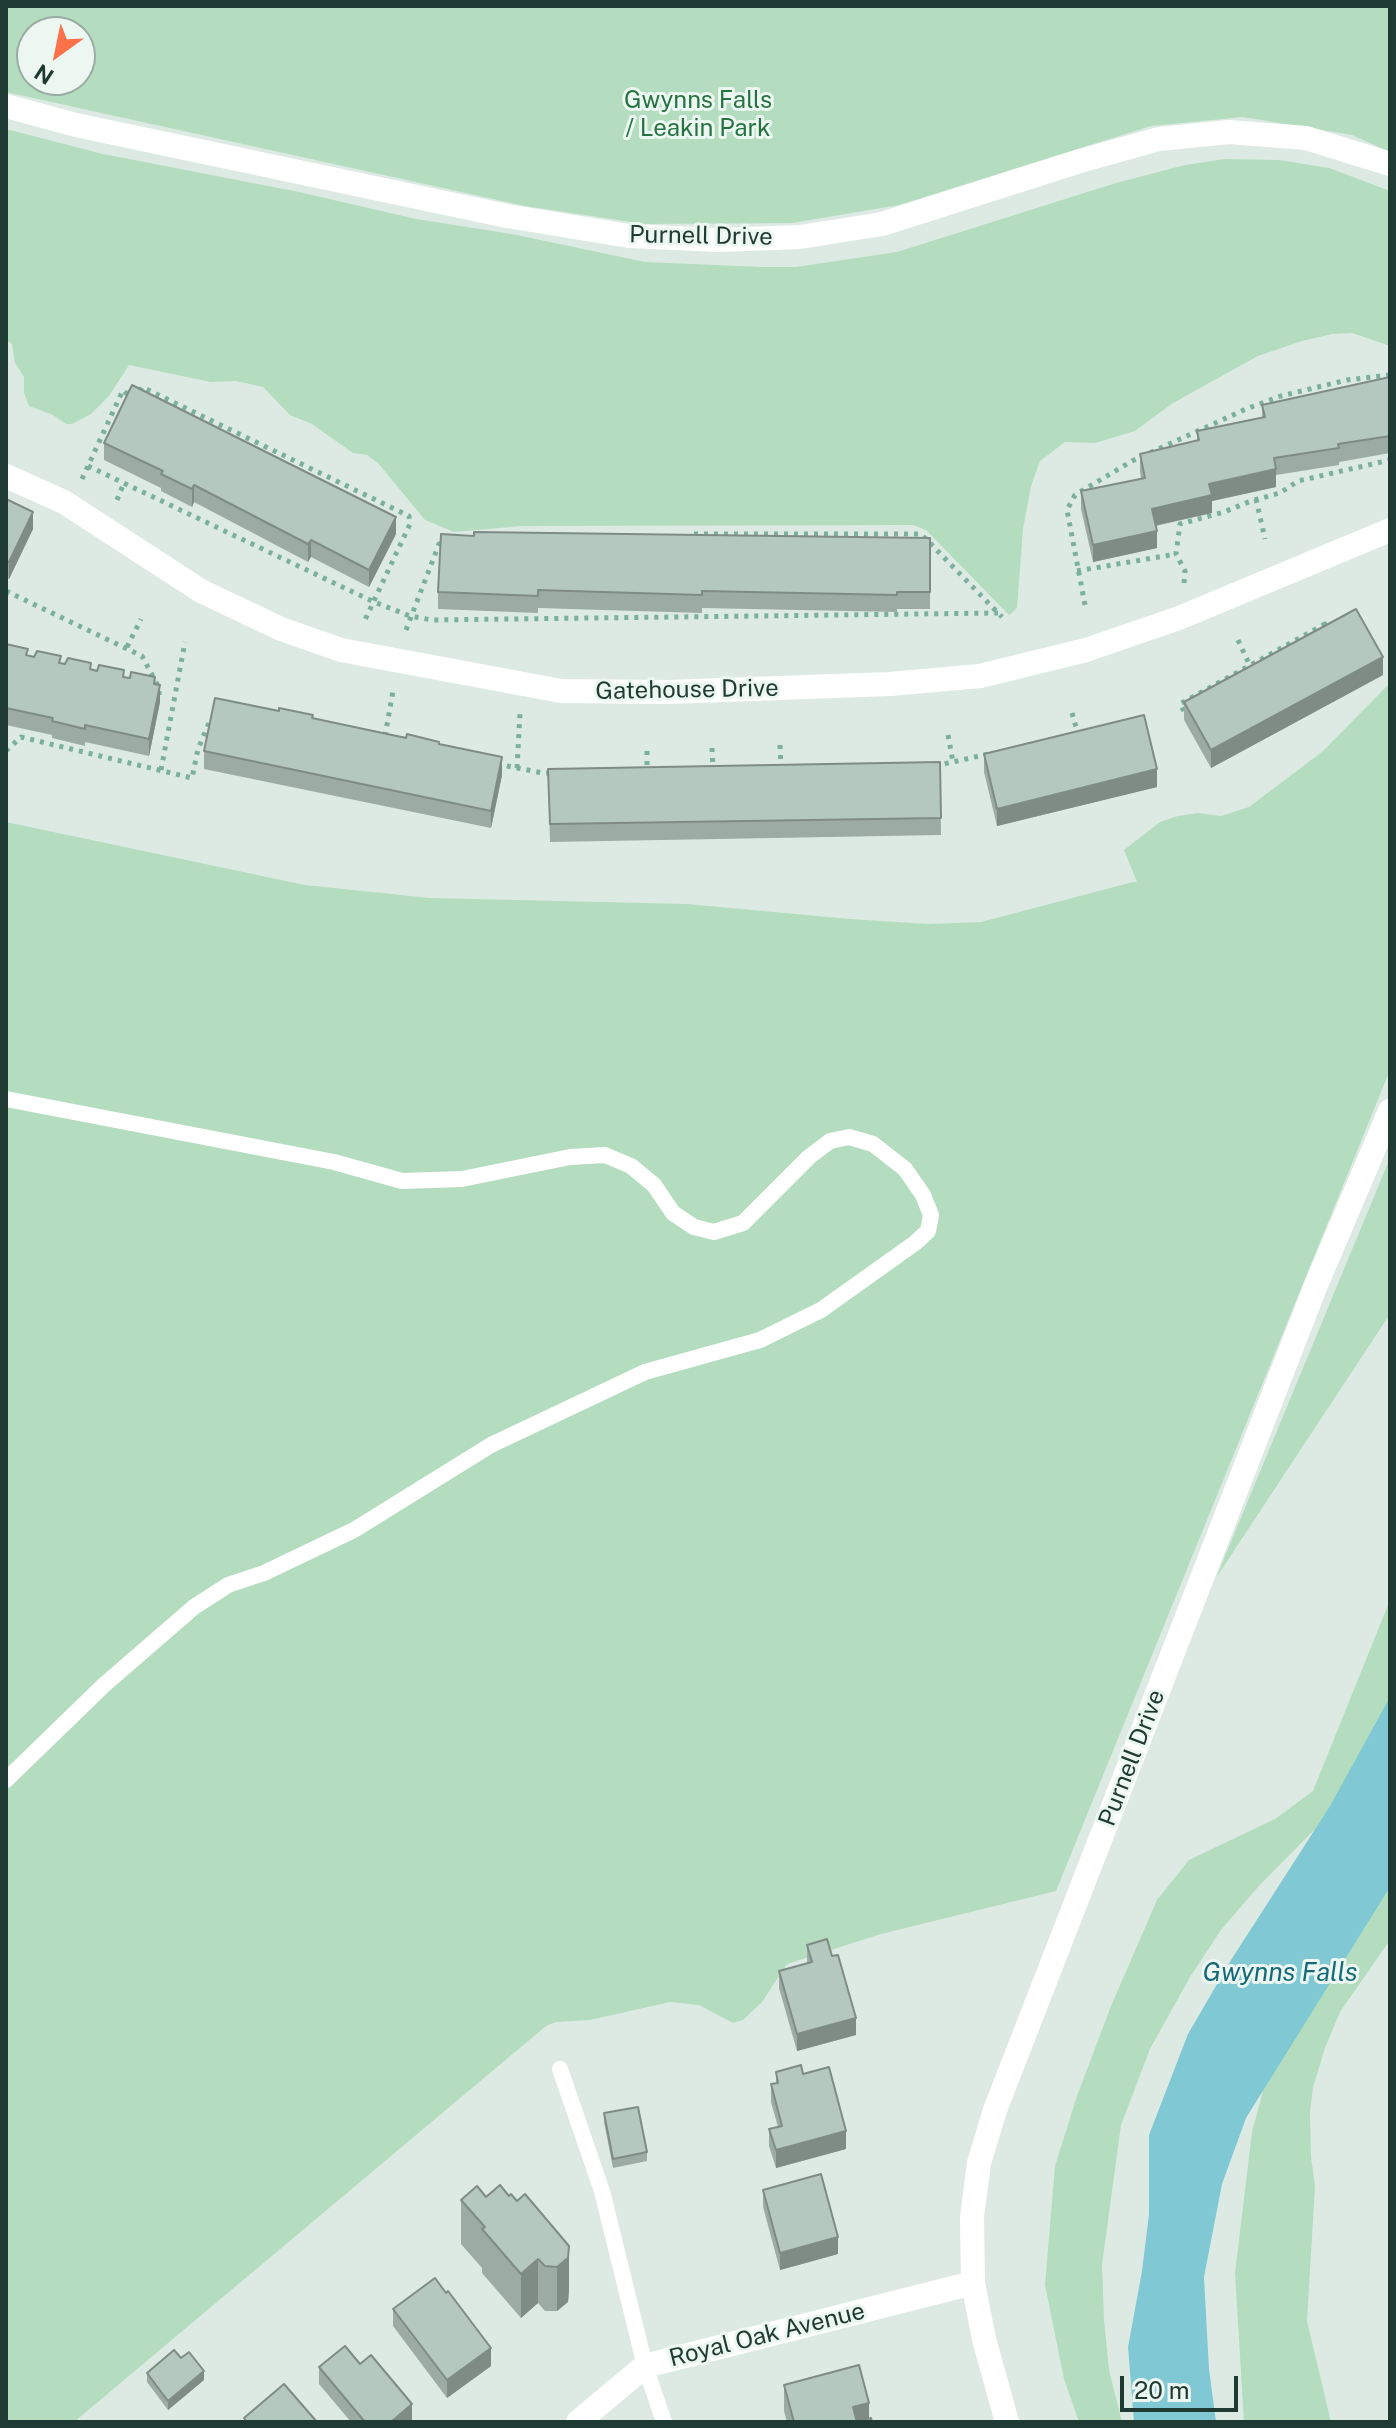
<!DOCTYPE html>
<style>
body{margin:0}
#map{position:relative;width:1396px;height:2428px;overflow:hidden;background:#ddeae4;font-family:"Public Sans",sans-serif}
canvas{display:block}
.frame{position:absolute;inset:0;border:8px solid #1e3a32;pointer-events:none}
.north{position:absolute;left:16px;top:16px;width:80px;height:80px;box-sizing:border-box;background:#edf7f1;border:2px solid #9aaba5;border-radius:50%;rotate:213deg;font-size:22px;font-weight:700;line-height:32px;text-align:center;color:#1e3a32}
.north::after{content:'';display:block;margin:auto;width:28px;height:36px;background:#fb7149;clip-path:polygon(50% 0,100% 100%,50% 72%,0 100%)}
.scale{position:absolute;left:1120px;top:2376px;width:118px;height:36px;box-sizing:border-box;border:4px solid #1e3a32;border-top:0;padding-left:10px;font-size:24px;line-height:28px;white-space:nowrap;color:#1e3a32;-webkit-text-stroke:6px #edf7f1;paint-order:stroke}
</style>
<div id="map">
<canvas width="1396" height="2428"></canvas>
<div class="frame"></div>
<div class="north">N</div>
<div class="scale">20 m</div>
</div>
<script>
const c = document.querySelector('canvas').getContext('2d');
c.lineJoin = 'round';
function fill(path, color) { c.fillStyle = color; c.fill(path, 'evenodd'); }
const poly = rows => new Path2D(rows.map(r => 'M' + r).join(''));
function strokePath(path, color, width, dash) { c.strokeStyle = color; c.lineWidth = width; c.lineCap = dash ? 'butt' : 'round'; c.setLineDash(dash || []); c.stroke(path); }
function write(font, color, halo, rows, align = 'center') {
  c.font = font + ' "Public Sans",sans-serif'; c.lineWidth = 6; c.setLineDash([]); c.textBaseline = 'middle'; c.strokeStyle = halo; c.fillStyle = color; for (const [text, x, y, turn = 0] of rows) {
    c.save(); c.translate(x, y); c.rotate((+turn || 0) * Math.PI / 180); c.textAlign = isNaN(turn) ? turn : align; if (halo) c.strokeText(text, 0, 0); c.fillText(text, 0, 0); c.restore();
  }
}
fill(poly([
 [6,6,1390,6,1390,152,1352,135,1243,117,1151,126,899,205,792,223,644,224,525,206,6,92],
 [32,32,80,32,80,80,32,80],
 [6,129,103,154,299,192,416,219,512,234,645,262,762,267,796,267,897,252,1116,183,1185,165,1225,159,1279,160,1329,168,1390,191,1390,346,1352,333,1332,334,1302,341,1258,356,1173,403,1135,431,1095,443,1065,442,1040,461,1031,486,1023,529,1017,608,1009,615,926,530,913,525,522,526,454,532,425,520,378,463,367,455,353,453,312,424,290,415,263,387,236,381,211,382,129,365,109,396,91,414,72,424,66,424,53,415,29,406,24,393,24,377,15,363,12,344,6,340],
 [1390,683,1390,1070,1056,1891,881,1934,787,1964,762,2002,743,2020,733,2023,699,2005,670,2002,590,2020,556,2022,546,2026,74,2422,6,2422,6,822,305,885,430,898,687,904,850,919,928,924,981,922,1133,882,1137,882,1124,850,1160,822,1178,816,1198,813,1221,816,1249,807,1323,751],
 [1390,1158,1390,1314,1216,1578],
 [1390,1600,1390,1717,1316,1828,1258,1887,1221,1930,1190,1977,1150,2049,1121,2125,1102,2265,1104,2320,1109,2370,1122,2422,1079,2422,1064,2379,1045,2285,1055,2166,1077,2096,1111,2006,1157,1900,1189,1860,1275,1819,1313,1791],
 [1390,1863,1390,1940,1340,2012,1325,2048,1313,2087,1310,2112,1311,2157,1315,2186,1307,2321,1331,2422,1244,2422,1235,2273,1252,2132,1278,2035]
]), '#b3ddbe');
fill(poly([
 [1390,1697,1390,1887,1246,2118,1222,2184,1204,2277,1209,2369,1216,2422,1134,2422,1128,2347,1142,2271,1149,2214,1149,2135,1188,2034,1231,1960,1330,1806]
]), '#80c9d4');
strokePath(poly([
 [88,466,374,602,410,616,432,620,998,613],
 [82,479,123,390,130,397,137,395,142,387,409,516,410,524,364,622],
 [1256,499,1265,539],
 [117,500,124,483],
 [694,534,921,534,1002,617],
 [1077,571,1176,554],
 [1184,583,1185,571,1176,554,1180,524,1224,512,1251,501,1280,493,1298,481,1390,460],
 [6,591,142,656,158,686,160,699],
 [1085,605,1067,510,1075,495,1132,461,1246,409,1281,396,1347,380,1390,375],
 [406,630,439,544,445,543],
 [1238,640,1250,666],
 [127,647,141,619],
 [1184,711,1180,704,1325,624,1326,629],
 [1072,713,1078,734],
 [948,735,953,762],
 [385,736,393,691],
 [780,745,781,769],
 [712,748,713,770],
 [6,751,21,737,192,778,198,749,211,718],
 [647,751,647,772],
 [497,764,543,773,554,773],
 [935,766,988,754],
 [517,768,520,713],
 [161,770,185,642]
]), '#7bb09e', 5, [4, 6]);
strokePath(poly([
 [6,1099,334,1162,402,1181,462,1179,570,1157,605,1155,631,1166,654,1185,673,1213,694,1227,714,1232,743,1223,809,1157,830,1141,849,1137,873,1144,905,1169,923,1195,931,1215,928,1231,915,1243,821,1310,760,1340,645,1372,491,1445,354,1530,264,1573,228,1585,194,1607,104,1685,6,1780],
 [560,2069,602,2191,645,2366,664,2422]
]), '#fff', 16);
strokePath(poly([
 [6,476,64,502,201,591,281,629,341,650,561,691,669,692,890,684,980,676,1086,650,1179,618,1390,530],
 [578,2422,645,2366,973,2283]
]), '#fff', 24);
strokePath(poly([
 [6,106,76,125,507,216,629,236,719,240,800,237,882,224,1080,161,1159,139,1229,132,1306,138,1390,164],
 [1007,2422,984,2339,973,2283,972,2217,979,2163,995,2110,1316,1285,1390,1111]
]), '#fff', 24);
fill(poly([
 [1390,377,1390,453,1339,462,1339,465,1276,475,1276,487,1212,501,1212,513,1156,526,1157,548,1093,562,1081,509,1081,491,1141,479,1140,471,1140,454,1197,441,1197,431,1262,417,1262,405],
 [104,443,396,534,369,587,311,557,308,562,194,502,192,507,161,491,161,488,104,460],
 [6,499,33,529,9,579,6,578],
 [474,536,930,538,930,609,897,609,897,612,702,608,702,613,538,608,538,613,438,609,438,592],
 [6,644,28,656,155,684,160,702,149,756,85,742,85,746,52,738,52,735,6,725],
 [1383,675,1211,768,1184,720,1184,702],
 [313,718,439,744,502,775,491,828,204,769,204,751],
 [984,754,1157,787,997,826,984,772],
 [940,762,941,835,550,842,548,769],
 [807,1945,856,2035,797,2051,779,1988,779,1971,807,1963],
 [776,2072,803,2074,846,2149,776,2168,769,2146,769,2129,778,2127,771,2102,771,2084,776,2083],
 [604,2113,647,2152,647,2161,613,2168,604,2122],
 [763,2190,838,2254,780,2270,763,2207],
 [525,2194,569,2290,568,2302,557,2311,545,2311,538,2303,521,2318,482,2273,482,2268,461,2244,461,2200,509,2196,517,2201],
 [393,2309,491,2366,447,2398,393,2326],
 [360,2364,412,2422,351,2422,319,2384,319,2367],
 [147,2373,204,2380,168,2410,147,2382],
 [784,2385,869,2419,872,2422,787,2422,784,2411]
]), '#9caca4');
fill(poly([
 [1276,469,1276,487,1212,501,1212,513,1152,526,1152,509,1209,484],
 [194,485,194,502,192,507,192,489],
 [33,512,33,529,9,579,9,562],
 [396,517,396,534,369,587,369,570],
 [1157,531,1157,548,1093,562,1093,545],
 [311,540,311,557,308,562,308,544],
 [1383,657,1383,675,1211,768,1211,750],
 [160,685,160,702,149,756,149,739],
 [502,757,502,775,491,828,491,811],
 [1157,769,1157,787,997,826,997,809],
 [856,2018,856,2035,797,2051,797,2034],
 [846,2131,846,2149,776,2168,776,2150],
 [838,2237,838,2254,780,2270,780,2253],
 [569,2246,569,2290,568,2302,557,2311,557,2267],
 [538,2259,538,2303,521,2318,521,2274],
 [491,2348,491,2366,447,2398,447,2380],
 [204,2371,204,2380,168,2410,168,2401],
 [869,2403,869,2422,853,2422,853,2407],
 [412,2404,412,2422,391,2422]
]), '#7f8c86');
const building = poly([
 [1390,377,1390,436,1338,444,1339,448,1274,458,1276,469,1209,484,1212,495,1152,509,1157,531,1093,545,1081,491,1145,478,1140,454,1199,440,1197,431,1265,417,1262,405,1390,377],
 [132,385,396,517,369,570,311,540,308,544,194,485,192,489,161,474,163,471,104,443,132,385],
 [6,499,33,512,9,562,6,561,6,499],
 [474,532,930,538,930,592,897,592,897,595,702,591,702,595,538,590,538,596,438,592,441,534,474,536,474,532],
 [1356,609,1383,657,1211,750,1184,702,1356,609],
 [6,644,28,649,26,655,34,657,37,651,61,656,59,663,65,664,68,658,91,663,90,669,97,671,99,665,124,670,123,677,130,678,131,672,155,677,154,684,160,685,149,739,85,725,85,729,52,721,53,718,6,708,6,644],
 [215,698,279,711,279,708,313,715,312,718,406,738,407,734,439,742,439,744,502,757,491,811,204,751,215,698],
 [1144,715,1157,769,997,809,984,754,1144,715],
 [940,762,941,818,550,824,548,769,940,762],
 [827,1939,832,1956,838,1955,856,2018,797,2034,779,1971,812,1962,807,1945,827,1939],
 [801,2065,803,2074,829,2067,846,2131,776,2150,769,2129,782,2126,771,2084,778,2083,776,2072,801,2065],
 [638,2107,647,2152,613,2159,604,2113,638,2107],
 [821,2174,838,2237,780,2253,763,2190,821,2174],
 [500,2185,509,2196,511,2194,517,2201,525,2194,569,2246,568,2258,557,2267,545,2266,538,2259,521,2274,482,2229,485,2227,461,2200,477,2186,486,2197,500,2185],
 [435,2278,446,2293,448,2291,491,2348,447,2380,393,2309,435,2278],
 [345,2346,360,2364,371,2355,412,2404,391,2422,365,2422,319,2367,345,2346],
 [174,2350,181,2358,189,2352,204,2371,168,2401,147,2373,174,2350],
 [859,2365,869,2403,853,2407,857,2422,871,2418,872,2422,794,2422,784,2385,859,2365],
 [284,2384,317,2422,247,2422,244,2418,284,2384]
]);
fill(building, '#b5c8bf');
strokePath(building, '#7f8c86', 2);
write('24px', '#267342', '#edf7f1', [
 ["Gwynns Falls",698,101],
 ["/ Leakin Park",698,129]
]);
write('24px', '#1e3a32', '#edf7f1', [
 ["Purnell Drive",701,236,1],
 ["Gatehouse Drive",687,690,-1],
 ["Purnell Drive",1132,1758,-69],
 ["Royal Oak Avenue",767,2335,-14]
]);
write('italic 26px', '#156a79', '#edf7f1', [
 ["Gwynns Falls",1280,1973]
]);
</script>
